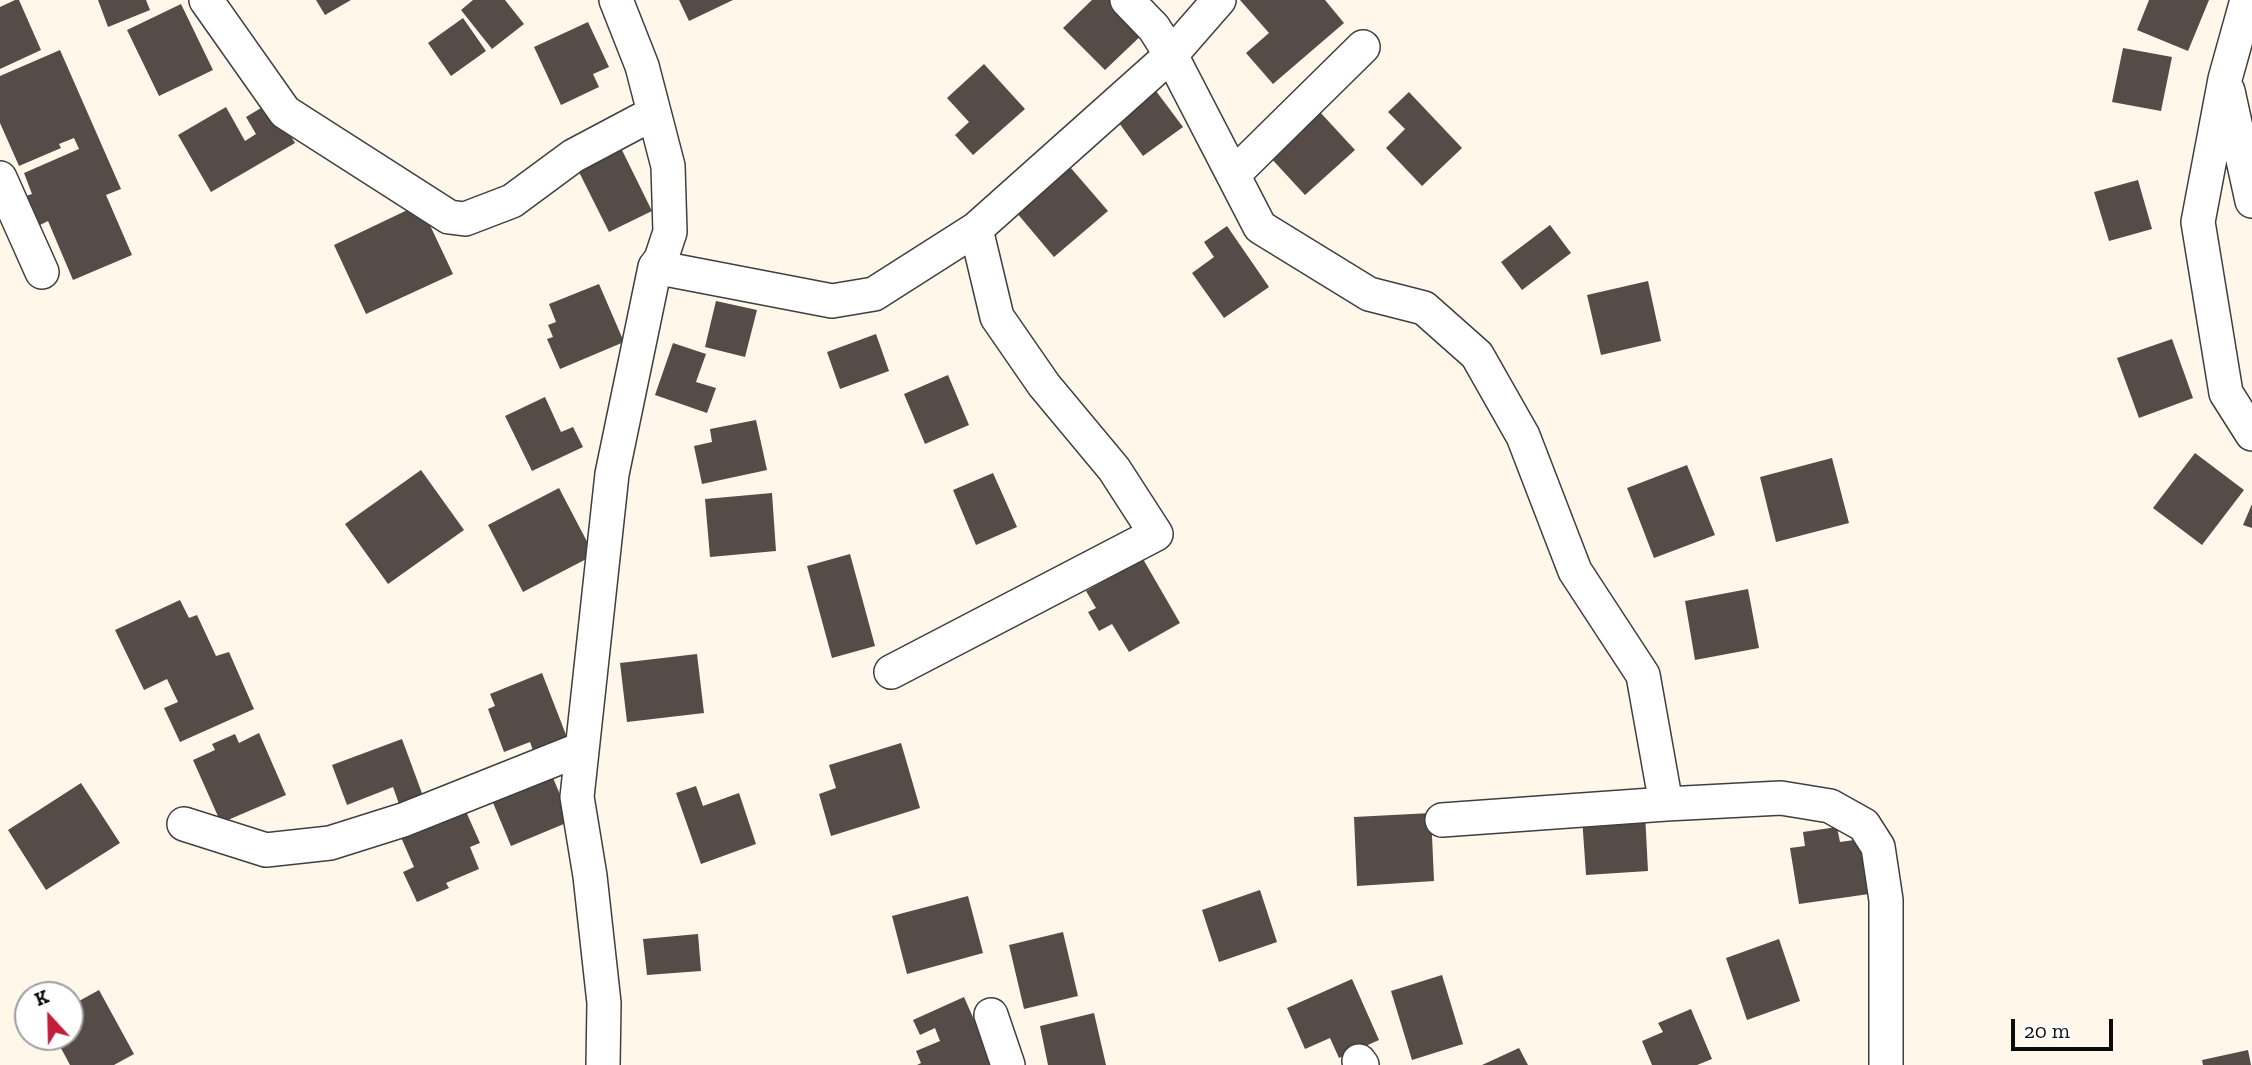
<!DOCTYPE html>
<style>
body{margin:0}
#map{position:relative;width:2252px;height:1065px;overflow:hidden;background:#fff8ea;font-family:"Zilla Slab",serif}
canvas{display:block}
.north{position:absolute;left:14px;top:981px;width:70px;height:70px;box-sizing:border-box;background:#fff;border:2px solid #9e9e9e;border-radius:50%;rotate:338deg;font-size:19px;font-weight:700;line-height:28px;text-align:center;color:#0c0c0c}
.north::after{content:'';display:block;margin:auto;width:24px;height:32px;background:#c21e3b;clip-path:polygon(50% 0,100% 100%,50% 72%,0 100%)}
.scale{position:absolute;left:2011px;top:1019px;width:102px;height:32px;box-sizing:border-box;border:4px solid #0c0c0c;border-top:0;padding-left:9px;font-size:21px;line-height:24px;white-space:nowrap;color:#0c0c0c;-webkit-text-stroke:5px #fff;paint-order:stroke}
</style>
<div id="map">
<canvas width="2252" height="1065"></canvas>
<div class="north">K</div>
<div class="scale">20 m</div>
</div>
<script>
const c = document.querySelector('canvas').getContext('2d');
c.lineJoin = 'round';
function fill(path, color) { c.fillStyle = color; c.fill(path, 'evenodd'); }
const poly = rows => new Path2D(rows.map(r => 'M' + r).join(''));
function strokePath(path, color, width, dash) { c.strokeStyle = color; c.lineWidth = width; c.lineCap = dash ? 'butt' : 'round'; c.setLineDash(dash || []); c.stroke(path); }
fill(poly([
 [15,0,19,0,41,50,0,69,0,7],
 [98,0,146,0,150,10,108,27],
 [316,0,351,0,325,15],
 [473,0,505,0,524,24,492,49,461,10],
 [679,0,733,0,689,21],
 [1092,0,1119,0,1148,29,1105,70,1063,28],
 [1240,0,1325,0,1344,23,1273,84,1246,53,1269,33],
 [2149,0,2209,0,2188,51,2137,30],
 [181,4,213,70,159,96,127,30],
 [463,18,486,51,451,76,428,43],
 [588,22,609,67,593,74,599,87,561,105,534,47],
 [2123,48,2172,57,2161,111,2112,102],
 [60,50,121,189,106,195,132,255,73,280,48,221,36,227,23,197,32,194,24,173,79,149,74,138,59,144,61,148,19,166,0,123,0,76],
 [984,64,1025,109,973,155,955,135,969,122,947,98],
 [1153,87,1183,127,1143,156,1114,116],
 [1409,92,1462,148,1422,186,1386,148,1405,129,1388,112],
 [271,102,295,143,211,192,178,135,226,107,245,141,256,134,246,117],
 [1319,111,1355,150,1305,195,1269,156],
 [619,144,652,211,609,232,576,166],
 [1070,167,1108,211,1054,257,1016,212],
 [2138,180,2152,229,2109,241,2094,192],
 [420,204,453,274,366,314,334,245],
 [1550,225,1571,253,1522,290,1501,262],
 [1227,226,1269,287,1224,318,1192,273,1214,257,1204,242],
 [1648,281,1661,341,1601,355,1587,295],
 [599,284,624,342,560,369,547,339,553,337,548,325,556,322,549,304],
 [716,301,757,310,745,357,705,347],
 [876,334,889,371,840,389,827,352],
 [2172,339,2193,398,2139,418,2117,358],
 [673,343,706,354,696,382,716,388,707,413,655,395],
 [948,375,969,425,925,444,904,394],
 [545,397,561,432,573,427,583,447,532,471,505,416],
 [756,420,767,470,702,484,694,446,712,442,710,429],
 [2195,453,2244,490,2202,545,2153,508],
 [1832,458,1849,523,1776,542,1760,477],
 [1687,465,1715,535,1654,558,1627,488],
 [421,470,464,530,388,584,345,524],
 [993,473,1017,527,976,545,953,490],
 [559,488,594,555,523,592,488,525],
 [772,493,776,551,710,557,705,499],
 [2252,504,2252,528,2243,525],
 [850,554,875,646,832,658,807,566],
 [1143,559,1180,623,1129,652,1112,624,1099,631,1088,612,1096,608,1086,591],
 [1748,589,1759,648,1695,660,1685,601],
 [180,600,189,618,197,615,216,656,229,652,254,709,180,742,164,708,178,702,167,679,144,690,115,630],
 [697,654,704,713,627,722,620,663],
 [542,673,568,740,534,753,530,742,504,752,488,709,495,706,490,694],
 [259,733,286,795,221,823,193,760,215,750,212,744,235,734,239,743],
 [402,739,423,796,399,804,393,787,347,805,332,765],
 [901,743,920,808,831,836,819,794,836,788,829,765],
 [551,773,571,821,511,846,491,798],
 [81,783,120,843,46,890,8,830],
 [696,786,703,806,739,793,756,844,701,864,676,793],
 [464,807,480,843,470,847,479,869,446,883,449,888,417,902,403,872,414,867,400,835],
 [1431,813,1434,881,1357,886,1354,817],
 [1645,813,1648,871,1586,875,1582,817],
 [1837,827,1840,842,1861,839,1869,894,1799,904,1790,848,1805,846,1803,832],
 [1260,890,1277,942,1219,962,1202,910],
 [968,896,983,953,907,974,892,916],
 [1063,932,1078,996,1024,1009,1009,945],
 [698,934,701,971,647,975,643,939],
 [1779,939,1800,1001,1747,1020,1726,958],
 [1442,975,1463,1044,1412,1060,1391,991],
 [1352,979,1379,1040,1339,1058,1330,1038,1305,1049,1287,1008],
 [99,990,134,1054,114,1065,70,1065,55,1037,70,1037,70,1006],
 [964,997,994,1065,917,1065,921,1063,916,1051,940,1041,935,1028,920,1035,913,1020],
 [1691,1009,1712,1059,1697,1065,1652,1065,1642,1041,1663,1032,1658,1023],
 [1094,1013,1106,1065,1048,1065,1040,1026],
 [1519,1048,1528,1065,1482,1065],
 [2248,1050,2251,1065,2203,1065,2202,1060]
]), '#554b47');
const minor = poly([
 [206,0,285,112,449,217,465,219,512,201,573,156,654,113],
 [1127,0,1154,28,1171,55,1260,227,1369,294,1424,308,1477,355,1523,436,1575,571,1643,675,1666,804],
 [2247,0,2225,79,2198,222,2226,393,2252,434],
 [2228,91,2252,201],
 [1233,175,1363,47],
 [0,178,42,272],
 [655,267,832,301,874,294,976,229,1171,55,1219,0],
 [891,672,1156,534,1114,469,1044,385,997,317,976,229],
 [1442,820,1666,804,1781,798,1830,806,1864,825,1878,847,1886,900,1886,1065],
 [184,824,266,850,330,843,403,820,581,749],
 [991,1015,1008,1065],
 [1359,1061,1362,1065],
 [603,1065,604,1003,590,876,577,797,612,474,655,267,661,259,670,232,668,166,642,66,616,0]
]);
strokePath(minor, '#3f3f3f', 36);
strokePath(minor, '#fff', 33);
</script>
